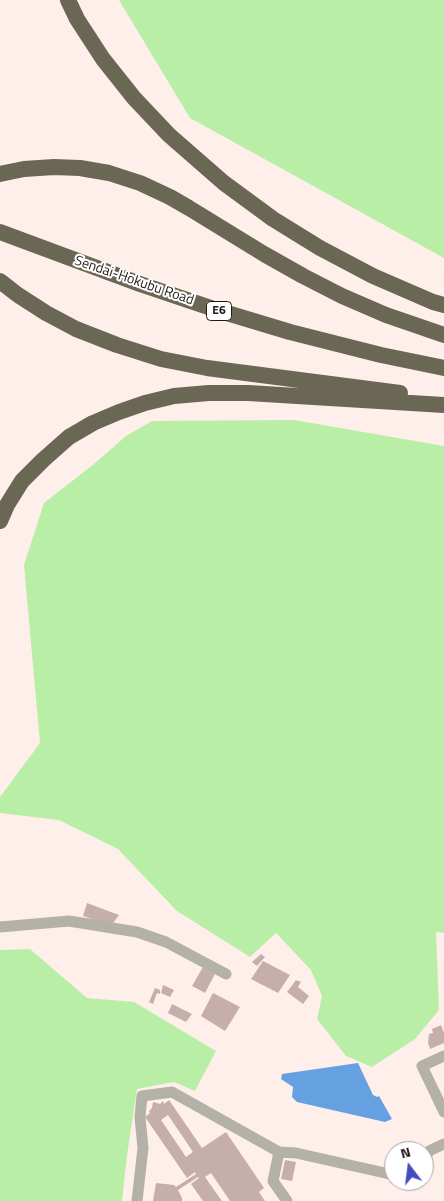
<!DOCTYPE html>
<style>
body{margin:0}
#map{position:relative;width:444px;height:1201px;overflow:hidden;background:#feefeb;font-family:"Titillium Web",sans-serif}
canvas{display:block}
.north{position:absolute;left:384px;top:1141px;width:50px;height:50px;box-sizing:border-box;background:#fff;border:1px solid #a6a3a2;border-radius:50%;rotate:345deg;font-size:14px;font-weight:700;line-height:20px;text-align:center;color:#211916}
.north::after{content:'';display:block;margin:auto;width:18px;height:22px;background:#454cc1;clip-path:polygon(50% 0,100% 100%,50% 72%,0 100%)}
</style>
<div id="map">
<canvas width="444" height="1201"></canvas>
<div class="north">N</div>
</div>
<script>
const c = document.querySelector('canvas').getContext('2d');
c.lineJoin = 'round';
function fill(path, color) { c.fillStyle = color; c.fill(path, 'evenodd'); }
const poly = rows => new Path2D(rows.map(r => 'M' + r).join(''));
function strokePath(path, color, width, dash) { c.strokeStyle = color; c.lineWidth = width; c.lineCap = dash ? 'butt' : 'round'; c.setLineDash(dash || []); c.stroke(path); }
function write(font, color, halo, rows, align = 'center') {
  c.font = font + ' "Titillium Web",sans-serif'; c.lineWidth = 4; c.setLineDash([]); c.textBaseline = 'middle'; c.strokeStyle = halo; c.fillStyle = color; for (const [text, x, y, turn = 0] of rows) {
    c.save(); c.translate(x, y); c.rotate((+turn || 0) * Math.PI / 180); c.textAlign = isNaN(turn) ? turn : align; if (halo) c.strokeText(text, 0, 0); c.fillText(text, 0, 0); c.restore();
  }
}
fill(poly([
 [119,0,444,0,444,258,190,118],
 [294,420,444,446,444,933,436,932,439,1010,415,1039,372,1067,346,1056,317,1019,322,996,311,970,276,933,250,957,177,911,118,849,59,820,0,813,0,797,40,743,24,565,44,503,94,464,126,436,152,421],
 [30,949,87,998,134,1002,216,1051,195,1091,174,1082,137,1089,127,1155,122,1201,0,1201,0,950]
]), '#b9eea6');
fill(poly([
 [358,1063,373,1095,377,1097,379,1096,392,1119,385,1122,297,1102,292,1097,293,1087,281,1079,282,1074]
]), '#65a0e0');
fill(poly([
 [87,903,119,915,111,926,83,916],
 [261,954,265,957,257,966,252,962],
 [263,961,290,975,278,993,251,979],
 [203,967,215,974,205,993,192,986],
 [296,980,301,982,298,987,309,996,303,1004,287,992],
 [163,985,174,990,170,997,161,993],
 [155,988,160,990,160,994,157,993,153,1004,149,1002],
 [213,993,240,1007,225,1031,201,1016],
 [172,1004,192,1014,186,1022,168,1013],
 [441,1025,444,1033,444,1043,430,1049,428,1043,429,1034,433,1033,432,1029],
 [169,1100,202,1148,226,1132,264,1188,259,1192,265,1201,230,1201,211,1173,205,1177,222,1201,203,1201,191,1184,199,1178,198,1177,178,1190,182,1198,182,1201,153,1201,156,1183,174,1185,176,1187,196,1174,195,1172,187,1178,145,1117,150,1113,149,1111,152,1108,153,1102,160,1104,163,1101,164,1104],
 [168,1115,193,1152,186,1157,161,1120],
 [285,1160,296,1162,292,1181,281,1179]
]), '#c6aead');
strokePath(poly([
 [0,927,69,921,137,932,166,942,226,974],
 [444,1056,422,1066,444,1112],
 [279,1152,273,1181,287,1201],
 [424,1155,431,1150,444,1144],
 [137,1201,143,1148,140,1117,142,1096,172,1092,279,1152,296,1153,394,1175]
]), '#b3b1a8', 11);
strokePath(poly([
 [68,0,77,19,103,59,134,98,169,135,224,183,273,219,320,248,373,276,433,302,444,305],
 [0,174,24,169,54,167,80,168,109,173,140,183,170,197,189,208,264,254,303,276,342,296,386,315,444,335],
 [0,232,140,284,217,310,290,332,381,355,444,368],
 [0,281,18,295,46,313,76,329,117,345,161,359,207,368,400,393],
 [0,521,7,505,22,481,43,460,69,437,93,423,119,412,145,403,174,396,209,393,248,393,444,405]
]), '#6b6755', 16);
for (const [x, y, w] of [
 [219,311,25]
]) { const box = new Path2D(); box.roundRect(x - w / 2, y - 9.5, w, 19, 4); c.fillStyle = '#fff'; c.fill(box); strokePath(box, '#211916', 1); }
write('bold 12px', '#211916', null, [
 ["E6",219,311]
]);
write('14px', '#211916', '#fff', [
 ["Sendai-Hokubu Road",134,281,19]
]);
</script>
